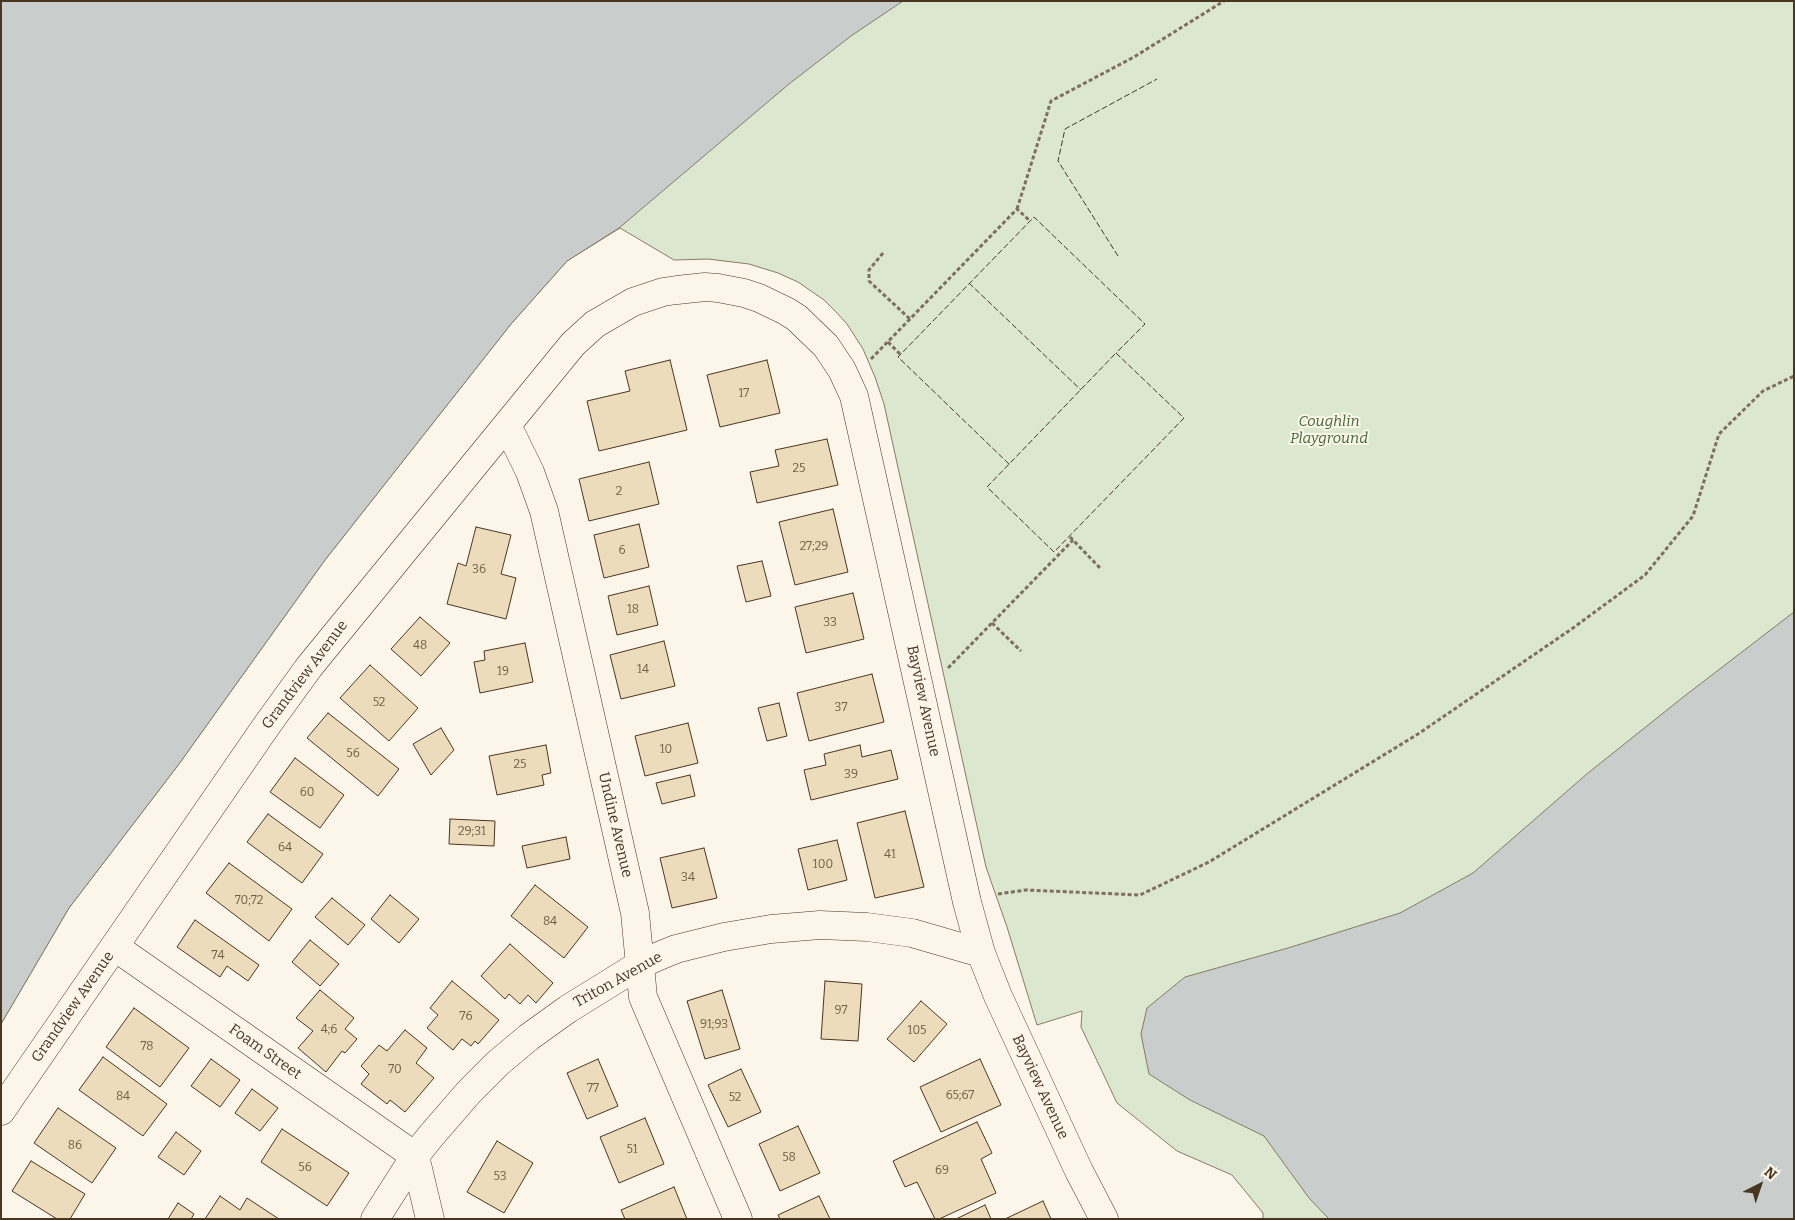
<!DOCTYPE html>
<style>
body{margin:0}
#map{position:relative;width:1795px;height:1220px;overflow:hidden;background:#fbf6e9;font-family:Bitter,serif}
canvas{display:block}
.frame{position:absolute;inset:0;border:2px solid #4a3520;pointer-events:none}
.north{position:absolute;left:1735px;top:1160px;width:50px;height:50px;-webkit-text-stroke:4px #fbf6e9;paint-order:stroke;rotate:41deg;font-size:14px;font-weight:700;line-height:20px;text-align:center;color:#4a3520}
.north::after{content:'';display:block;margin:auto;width:18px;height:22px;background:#4a3520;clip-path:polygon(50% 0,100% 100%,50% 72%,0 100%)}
</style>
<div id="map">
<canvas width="1795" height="1220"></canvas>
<div class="frame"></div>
<div class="north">N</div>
</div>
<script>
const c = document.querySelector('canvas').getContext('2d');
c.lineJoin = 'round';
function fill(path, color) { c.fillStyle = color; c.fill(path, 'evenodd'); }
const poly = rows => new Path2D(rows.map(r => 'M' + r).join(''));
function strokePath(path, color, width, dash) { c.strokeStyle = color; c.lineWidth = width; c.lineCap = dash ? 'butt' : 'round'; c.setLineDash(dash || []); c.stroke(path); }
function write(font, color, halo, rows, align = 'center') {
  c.font = font + ' Bitter,serif'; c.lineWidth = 4; c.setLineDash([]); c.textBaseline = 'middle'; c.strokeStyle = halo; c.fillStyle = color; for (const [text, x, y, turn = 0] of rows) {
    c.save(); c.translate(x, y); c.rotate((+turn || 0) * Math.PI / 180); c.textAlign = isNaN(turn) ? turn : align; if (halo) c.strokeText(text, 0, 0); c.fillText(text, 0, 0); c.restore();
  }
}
const green = poly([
 [51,1,1794,1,1794,747,1673,1219,1263,1219,1263,1213,1232,1175,1177,1151,1117,1103,1081,1027,1082,1011,1037,1025,1007,927,986,867,884,404,875,377,863,349,847,324,836,312,824,300,798,282,778,273,749,264,708,259,674,260,620,228,567,261,511,324,325,560,179,764,69,908,1,1024,1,262,51,1]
]);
fill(green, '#dce7d0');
strokePath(green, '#887966', 1);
const water = poly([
 [1,1,903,1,851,36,789,84,619,228,567,261,511,324,325,560,179,764,69,908,1,1024,1,1],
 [1794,612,1794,1219,1329,1219,1309,1198,1264,1136,1190,1100,1149,1074,1141,1034,1147,1008,1185,977,1288,948,1400,913,1473,873,1588,773,1682,698,1794,612]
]);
fill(water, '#c9cecd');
strokePath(water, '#887966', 1);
const building = poly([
 [670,360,687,430,599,451,587,401,630,391,625,371,670,360],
 [767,360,780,413,720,427,707,375,767,360],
 [827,439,838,485,757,503,750,472,779,466,775,450,827,439],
 [649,462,659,504,589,521,579,479,649,462],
 [833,509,848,572,795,585,779,522,833,509],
 [639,524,649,567,604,578,594,535,639,524],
 [476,527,511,535,501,574,516,578,506,619,447,604,458,563,466,566,476,527],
 [762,561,771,596,746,602,737,566,762,561],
 [649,586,658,625,617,635,608,596,649,586],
 [853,593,864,639,806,653,795,607,853,593],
 [420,617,450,643,421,676,391,649,420,617],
 [664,641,675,686,621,699,610,655,664,641],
 [525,643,533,682,480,693,474,662,485,660,484,651,525,643],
 [370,665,418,708,389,741,340,698,370,665],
 [872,674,884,722,809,741,797,693,872,674],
 [779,703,787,736,767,741,758,708,779,703],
 [328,713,399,769,378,796,307,738,328,713],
 [688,723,698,763,645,776,635,736,688,723],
 [441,728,454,750,431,775,413,744,441,728],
 [546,745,551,773,542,775,544,785,497,795,489,756,546,745],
 [860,745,862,757,891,750,898,779,811,800,804,770,826,765,824,754,860,745],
 [295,758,344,795,320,828,270,792,295,758],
 [690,775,695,796,662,804,656,783,690,775],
 [905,811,924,887,875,898,857,823,905,811],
 [268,814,323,854,302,883,247,842,268,814],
 [450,819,495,821,494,846,449,844,450,819],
 [566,837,570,859,527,868,522,846,566,837],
 [837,840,847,880,808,890,798,849,837,840],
 [704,848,717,898,672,908,660,858,704,848],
 [229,863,292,909,269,941,206,893,229,863],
 [535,885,588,927,564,958,511,916,535,885],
 [390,895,419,919,399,943,371,919,390,895],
 [332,898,365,925,348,945,315,917,332,898],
 [195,920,259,965,248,981,227,966,220,977,177,947,195,920],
 [310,940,339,964,320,986,292,962,310,940],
 [510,944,553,983,536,1003,528,995,520,1004,509,994,505,999,481,976,510,944],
 [452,981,499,1020,478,1044,475,1041,471,1046,462,1039,453,1050,427,1028,438,1015,430,1008,452,981],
 [825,981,862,984,858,1041,821,1039,825,981],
 [320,990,354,1018,345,1029,357,1039,345,1053,342,1051,326,1072,298,1048,313,1031,296,1018,320,990],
 [722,990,740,1049,705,1059,687,1001,722,990],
 [921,1001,947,1024,914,1062,887,1039,921,1001],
 [134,1008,189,1048,160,1087,106,1047,134,1008],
 [405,1030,427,1048,416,1063,434,1078,405,1112,390,1100,387,1104,361,1084,369,1074,361,1066,379,1045,387,1051,405,1030],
 [103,1057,167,1104,143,1136,79,1090,103,1057],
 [211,1059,240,1080,220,1107,191,1086,211,1059],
 [598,1059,618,1106,587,1119,567,1073,598,1059],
 [980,1059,1001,1105,941,1132,920,1087,980,1059],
 [741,1069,761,1112,728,1127,708,1085,741,1069],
 [252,1089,278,1108,260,1131,235,1113,252,1089],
 [58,1108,116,1148,92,1183,34,1143,58,1108],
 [645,1118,664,1164,619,1183,600,1137,645,1118],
 [977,1122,992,1153,981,1159,996,1193,939,1219,935,1219,917,1182,905,1187,893,1161,977,1122],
 [798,1126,820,1173,780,1191,759,1144,798,1126],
 [282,1129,349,1173,327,1206,261,1162,282,1129],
 [176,1132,201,1151,184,1175,158,1157,176,1132],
 [497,1141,533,1163,504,1213,467,1192,497,1141],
 [31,1161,85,1194,70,1219,57,1219,12,1191,31,1161],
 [674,1187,687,1219,625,1219,621,1210,674,1187],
 [220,1196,240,1210,247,1198,279,1219,205,1219,220,1196],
 [819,1196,830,1219,780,1219,778,1215,819,1196],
 [1043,1201,1051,1219,1005,1219,1043,1201],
 [178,1203,194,1214,191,1219,168,1219,178,1203],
 [985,1205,991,1219,956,1219,985,1205]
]);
fill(building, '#ecdcbc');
strokePath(building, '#4a3520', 1);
const minor = poly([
 [507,425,530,472,544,511,635,913,643,997,738,1219],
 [115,947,415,1156,430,1219],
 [1,1111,267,725,309,667,573,344,595,324,633,302,663,292,677,290,705,287,718,288,744,293,759,298,786,311,797,318,826,346,842,370,854,396,967,902,981,953,998,996,1079,1171,1104,1219],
 [375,1219,415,1156,430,1137,469,1092,498,1063,529,1037,568,1009,639,965,659,956,676,949,724,937,771,929,820,925,867,927,912,933,981,953]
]);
strokePath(minor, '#4a3520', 29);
strokePath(poly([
 [1017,209,1051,101,1134,57,1224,1],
 [883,253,869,270,869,281,910,319],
 [888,342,900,354],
 [871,359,1017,209,1030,221],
 [1070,537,1101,569],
 [992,623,1021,651],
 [948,668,1073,540],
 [998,894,1026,890,1140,895,1209,862,1418,734,1573,628,1645,575,1693,516,1719,434,1763,391,1794,376]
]), '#7f6f5c', 3, [4, 2.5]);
strokePath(minor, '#fbf6e9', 28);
strokePath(poly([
 [1118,256,1058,161,1065,129,1157,79],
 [969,283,1081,390],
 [1116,353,1184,418,1054,552,987,487,1116,353],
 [1009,464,898,357,1034,217,1145,324,1116,353]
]), '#4a3520', 1, [6, 2.5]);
write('12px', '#725f47', null, [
 ["17",744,394],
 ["25",799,469],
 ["2",619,492],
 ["27;29",814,547],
 ["6",622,551],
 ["36",479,570],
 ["18",633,610],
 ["33",830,623],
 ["48",420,646],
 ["14",643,670],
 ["19",503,672],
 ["52",379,703],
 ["37",841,708],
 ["10",666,750],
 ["56",353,754],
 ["25",520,765],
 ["39",851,775],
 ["60",307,793],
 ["29;31",472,832],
 ["64",285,848],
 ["41",890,855],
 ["100",823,865],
 ["34",688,878],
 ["70;72",249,901],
 ["84",550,922],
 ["74",218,956],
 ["97",841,1011],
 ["76",466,1017],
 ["91;93",714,1025],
 ["4;6",329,1030],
 ["105",917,1031],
 ["78",147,1047],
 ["70",395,1070],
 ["77",593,1089],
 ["65;67",960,1096],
 ["84",123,1097],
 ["52",735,1098],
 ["86",75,1146],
 ["51",632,1150],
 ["58",789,1158],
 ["56",305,1168],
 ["69",942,1171],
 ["53",500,1177]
]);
write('italic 15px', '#436837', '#fbf6e9', [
 ["Coughlin",1329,422],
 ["Playground",1329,439]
]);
write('15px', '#4a3520', '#fbf6e9', [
 ["Grandview Avenue",305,675,-53],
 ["Bayview Avenue",923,701,78],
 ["Undine Avenue",615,825,77],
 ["Triton Avenue",618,980,-29],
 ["Grandview Avenue",73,1007,-55],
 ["Foam Street",265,1052,35],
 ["Bayview Avenue",1040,1087,65]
]);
</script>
